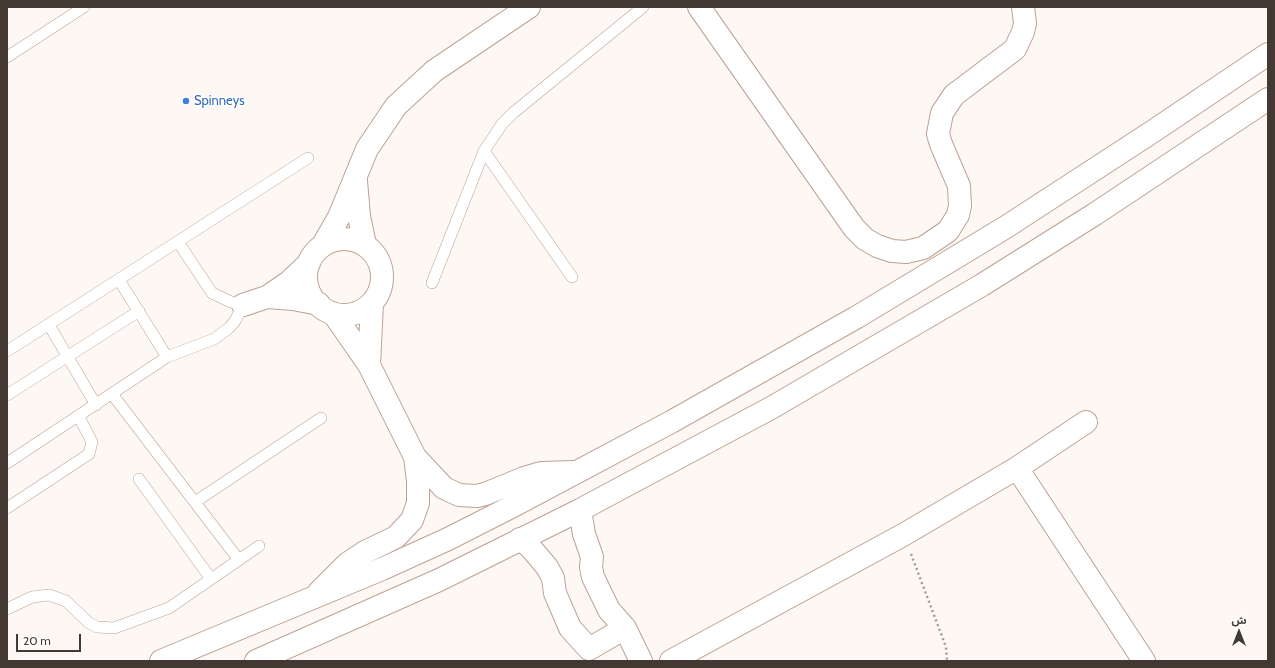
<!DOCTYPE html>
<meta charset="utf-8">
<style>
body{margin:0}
#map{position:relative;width:1275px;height:668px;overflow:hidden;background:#fef8f5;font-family:Cabin,"Noto Sans Arabic",sans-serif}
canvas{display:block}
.frame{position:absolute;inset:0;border:8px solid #433832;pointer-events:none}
.north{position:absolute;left:1219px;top:612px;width:40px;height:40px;-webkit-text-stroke:3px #fff;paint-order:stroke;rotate:0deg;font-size:11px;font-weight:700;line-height:16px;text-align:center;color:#433832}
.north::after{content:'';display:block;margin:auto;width:14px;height:18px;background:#433832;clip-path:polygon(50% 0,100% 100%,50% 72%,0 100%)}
.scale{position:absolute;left:16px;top:634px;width:65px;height:18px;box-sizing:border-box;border:2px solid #433832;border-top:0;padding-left:5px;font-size:12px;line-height:14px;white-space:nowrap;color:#433832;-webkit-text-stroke:3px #fff;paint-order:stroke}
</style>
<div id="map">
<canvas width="1275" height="668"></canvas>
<div class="frame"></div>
<div class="north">ش</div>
<div class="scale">20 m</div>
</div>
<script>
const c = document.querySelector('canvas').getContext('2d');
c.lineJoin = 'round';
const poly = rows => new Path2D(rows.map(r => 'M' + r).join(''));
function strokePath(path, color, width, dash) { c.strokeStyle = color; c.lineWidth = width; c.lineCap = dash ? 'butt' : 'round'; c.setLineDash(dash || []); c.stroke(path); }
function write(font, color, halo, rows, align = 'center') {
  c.font = font + ' Cabin,sans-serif'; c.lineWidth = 3; c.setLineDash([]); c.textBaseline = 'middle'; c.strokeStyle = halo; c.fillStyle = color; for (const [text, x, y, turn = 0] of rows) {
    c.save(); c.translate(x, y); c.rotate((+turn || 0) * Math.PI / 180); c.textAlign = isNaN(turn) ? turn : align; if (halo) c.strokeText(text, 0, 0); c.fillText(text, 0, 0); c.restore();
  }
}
const lane = poly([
 [7,57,84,7],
 [484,151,572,277],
 [119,280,167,357],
 [432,283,484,151,502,124,513,113,643,7],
 [49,325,96,405],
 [7,351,308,158],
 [112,394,239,560],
 [7,395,139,311],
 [7,463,167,357,214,339,229,328,235,321,243,305,231,302,212,293,178,242],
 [139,479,211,579],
 [195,502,321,418],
 [7,508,89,454,92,442,79,417],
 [7,609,32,597,49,595,66,601,89,623,97,627,114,628,169,608,259,546]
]);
const street = poly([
 [699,7,854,228,865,239,877,246,892,251,906,252,923,248,948,231,958,215,960,206,959,186,941,144,938,134,942,113,954,95,1015,49,1023,32,1025,23,1023,7],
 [356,181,359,216,365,245],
 '306 277a38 38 0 1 1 76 0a38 38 0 1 1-76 0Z',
 [323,245,339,217,367,149,396,106,434,71,529,7],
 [267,297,293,299,319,304],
 [243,305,267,297,289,282,309,263],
 [333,313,369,365,415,457,444,488,459,495,477,496,485,494,524,478,541,473,574,472],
 [369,365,372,303],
 [1017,468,1144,661],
 [580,510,584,534,592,557,591,567,593,577,609,610,625,628,641,661],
 [520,539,530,547,547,567,553,578,555,593,570,628,589,649],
 [319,592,347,564,365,552,396,537,412,520,418,503,418,481,415,457],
 [589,649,625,628],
 [161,661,382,569,448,539,513,506,671,422,857,317,1006,227,1152,132,1268,54],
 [256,661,439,580,580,510,771,408,982,285,1095,214,1268,99],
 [671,661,903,535,1017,468,1086,422]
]);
strokePath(lane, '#bda193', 12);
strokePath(street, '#bda193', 24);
strokePath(poly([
 [911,554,946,647,947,661]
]), '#a39a96', 2.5, [2, 3]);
strokePath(lane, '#fff', 11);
strokePath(street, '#fff', 22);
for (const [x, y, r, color] of [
 [186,101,4,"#3f7fe0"]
]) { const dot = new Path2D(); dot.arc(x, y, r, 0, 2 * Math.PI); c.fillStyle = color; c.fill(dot); strokePath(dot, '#fff', 1.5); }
write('13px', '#366cbe', '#fff', [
 ["Spinneys",194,101]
], 'left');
</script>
